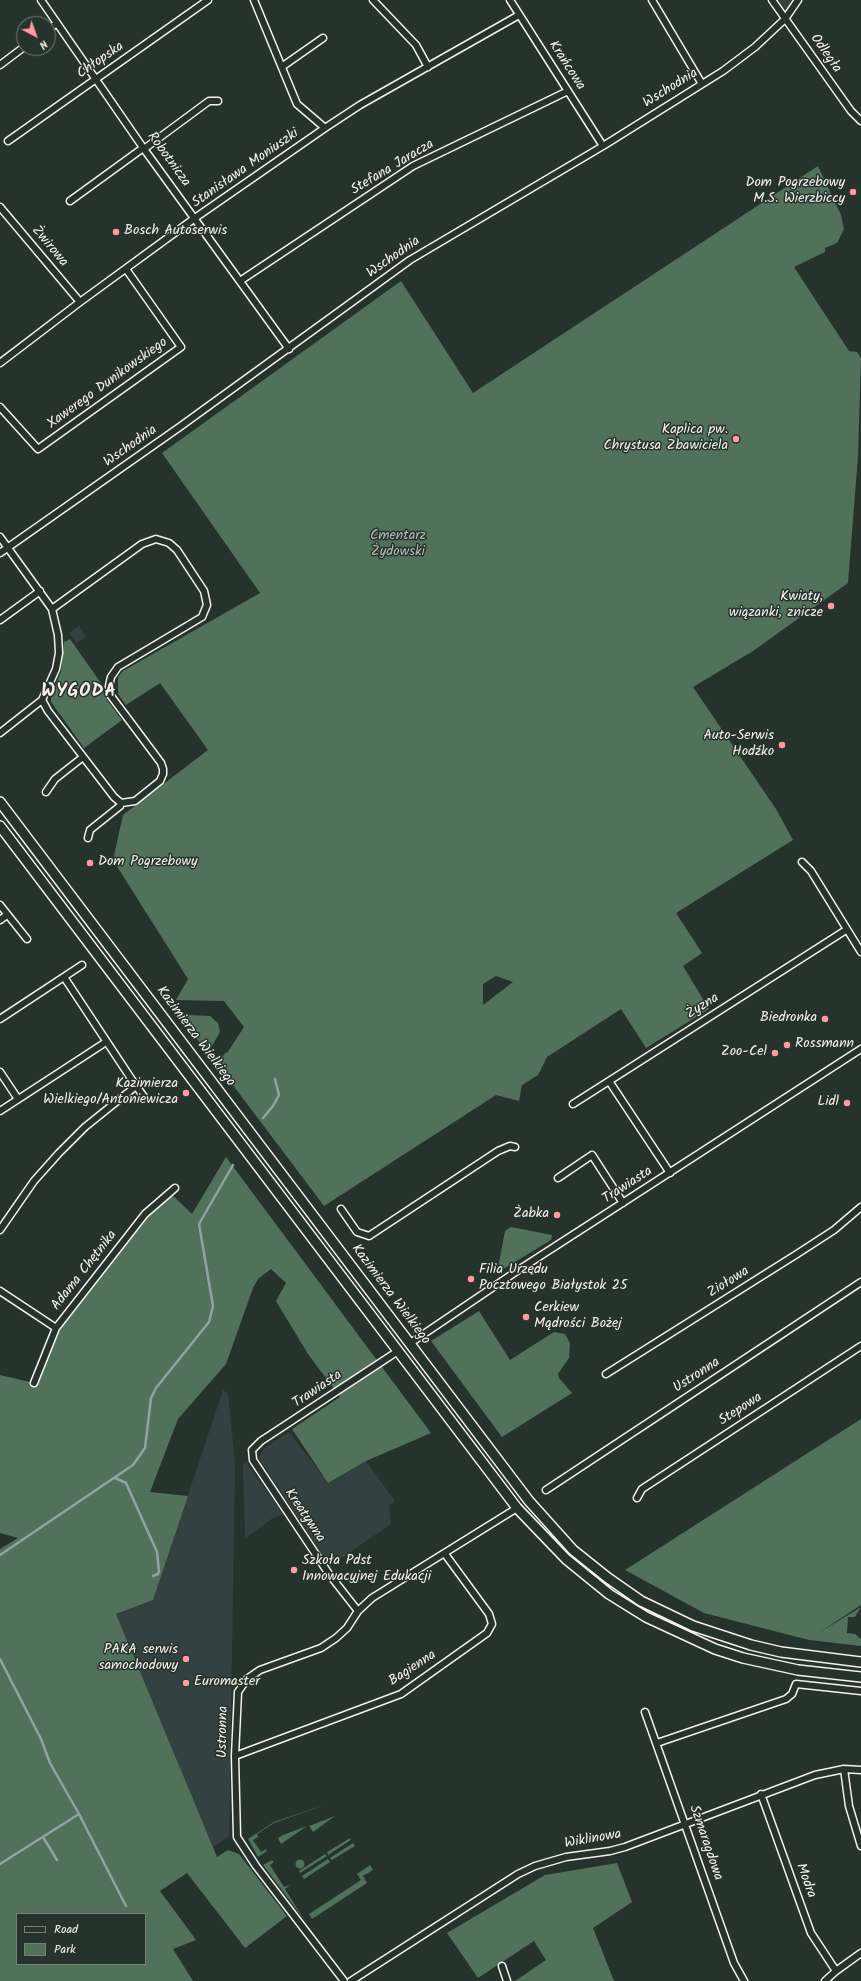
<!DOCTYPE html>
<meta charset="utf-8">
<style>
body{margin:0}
#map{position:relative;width:861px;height:1981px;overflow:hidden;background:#26332d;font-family:Kalam,sans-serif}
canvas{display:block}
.legend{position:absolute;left:16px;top:1913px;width:130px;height:52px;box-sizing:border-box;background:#26332d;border:1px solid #787f78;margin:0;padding:5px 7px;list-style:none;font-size:12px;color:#f4f1e8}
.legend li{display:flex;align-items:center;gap:8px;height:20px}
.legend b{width:20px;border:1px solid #787f78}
.north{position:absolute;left:16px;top:16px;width:40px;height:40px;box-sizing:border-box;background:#26332d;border:1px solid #787f78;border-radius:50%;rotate:139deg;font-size:11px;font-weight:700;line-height:16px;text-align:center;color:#f4f1e8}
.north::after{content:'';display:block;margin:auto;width:14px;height:18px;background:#ff9aa2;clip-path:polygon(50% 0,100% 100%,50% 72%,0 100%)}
</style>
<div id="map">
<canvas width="861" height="1981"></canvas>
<ul class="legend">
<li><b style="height:5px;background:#26332d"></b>Road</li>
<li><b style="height:11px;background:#51715b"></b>Park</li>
</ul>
<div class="north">N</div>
</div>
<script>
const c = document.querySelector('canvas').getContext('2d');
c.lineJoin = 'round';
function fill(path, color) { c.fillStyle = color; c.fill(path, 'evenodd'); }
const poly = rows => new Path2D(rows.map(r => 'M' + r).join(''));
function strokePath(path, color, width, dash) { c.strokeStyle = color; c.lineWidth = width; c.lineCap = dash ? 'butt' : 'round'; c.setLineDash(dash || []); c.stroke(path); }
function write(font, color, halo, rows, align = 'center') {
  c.font = font + ' Kalam,sans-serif'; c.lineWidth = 3; c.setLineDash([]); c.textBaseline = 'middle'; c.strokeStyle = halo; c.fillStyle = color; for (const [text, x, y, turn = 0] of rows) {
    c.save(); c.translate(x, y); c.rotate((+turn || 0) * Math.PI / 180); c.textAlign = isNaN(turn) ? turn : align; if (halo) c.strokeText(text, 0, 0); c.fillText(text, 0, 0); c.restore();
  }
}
fill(poly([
 [778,0,793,0,788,9,785,9],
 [79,626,86,637,76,643,69,633],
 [223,1390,228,1394,235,1464,229,1836,212,1848,116,1614,153,1600],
 [289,1432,328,1483,366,1461,395,1501,389,1506,391,1524,330,1566,259,1459,262,1450],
 [246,1462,283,1514,273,1518,245,1538,243,1465]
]), '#344141');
fill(poly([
 [818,166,841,215,844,229,837,243,825,248,825,252,794,267,849,351,857,352,861,358,858,456,848,583,753,651,693,687,776,809,793,840,676,913,702,953,683,966,709,1009,646,1048,621,1009,547,1057,538,1075,522,1085,519,1101,496,1095,324,1206,217,1064,226,1052,227,1053,244,1027,224,1001,176,1000,188,979,113,860,123,815,208,750,160,683,126,705,118,694,118,677,123,671,260,593,162,453,401,281,473,393],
 [496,976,513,982,483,1005,483,984],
 [70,639,103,686,107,700,122,720,84,748,51,702,51,694,61,672,64,642],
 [177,1012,187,1015,210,1016,218,1023,220,1032,212,1046,209,1055],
 [226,1157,431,1433,366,1461,328,1483,292,1429,340,1397,308,1354,276,1301,286,1283,271,1269,258,1279,253,1288,226,1364,178,1419,150,1492,188,1496,153,1600,116,1614,217,1857,228,1850,239,1854,287,1916,245,1948,187,1873,160,1891,196,1940,173,1949,193,1981,0,1981,0,1549,18,1538,0,1533,0,1375,34,1383,56,1328,145,1214,169,1192,192,1214],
 [17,1914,145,1914,145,1964,17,1964],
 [511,1227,552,1235,551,1240,500,1271,498,1268,505,1231],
 [479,1311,510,1360,554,1332,565,1334,570,1343,569,1358,558,1374,559,1378,572,1393,502,1437,431,1341],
 [861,1419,861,1605,817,1634,861,1607,855,1617,848,1617,847,1633,855,1634,861,1639,861,1646,809,1640,704,1613,625,1570],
 [329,1803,274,1823,257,1834,258,1837,253,1840,261,1852,266,1849,267,1851,258,1857,248,1839,274,1822],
 [335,1816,313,1832,309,1826],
 [307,1826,281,1844,278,1838,283,1835],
 [350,1838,351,1840,328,1855,327,1852],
 [353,1843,355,1846,332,1860,330,1858],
 [325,1854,327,1856,300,1873,299,1871],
 [328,1859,330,1862,304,1879,302,1876],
 '295.5 1864a4.5 4.5 0 1 1 9 0a4.5 4.5 0 1 1-9 0Z',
 [272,1860,274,1862,270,1865,284,1887,290,1885,285,1889,303,1918,263,1865],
 [617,1863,632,1902,593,1928,614,1981,515,1981,546,1960,534,1941,478,1978,447,1933,545,1875],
 [370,1865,373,1870,363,1876,367,1883,312,1919,309,1914,361,1880,357,1874]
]), '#51715b');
strokePath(poly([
 [263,1118,273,1106,279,1095,275,1079],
 [115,1478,126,1483,157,1552,159,1571,158,1574,153,1576],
 [0,1555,133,1465,145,1448,151,1398,156,1388,209,1322,213,1306,199,1224,233,1165],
 [0,1659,41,1739,50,1763,79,1814,0,1864],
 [79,1814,126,1906],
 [43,1837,57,1860]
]), '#92a2a3', 2.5);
const street = poly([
 [41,0,144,149,289,349],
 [254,0,297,104,325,128],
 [373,0,416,45,428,67],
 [510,0,603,146],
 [652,0,702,84],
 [772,0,851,111,861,121],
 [48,30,57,23],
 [0,65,24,47],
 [283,66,323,38],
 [8,141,208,0],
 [144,149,209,101,218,101],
 [70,201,143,148],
 [0,207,80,302],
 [240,281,413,166,568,91],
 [0,363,80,302,195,218,325,128,360,105,519,15],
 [0,407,38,449,181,347,126,269],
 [0,537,52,609,142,544,156,539,169,543,177,550,204,591,207,605,202,617,118,667,111,677,109,686,111,696,161,763,163,769,163,774,160,781,135,801,121,803,114,797,48,711,42,700,56,669,59,653,58,635,52,609],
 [0,553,181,426,410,260,603,146,723,71,755,47,785,19,798,0],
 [0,620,40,591],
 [0,733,42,700],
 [46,792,55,779,83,757],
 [88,838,90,830,120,806,121,803],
 [802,862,811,871,861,952],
 [0,905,27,939],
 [0,920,7,915],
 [0,1019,82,965],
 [0,1072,18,1099],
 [609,1081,670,1173],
 [136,1086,145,1098],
 [573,1104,846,930],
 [0,1111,106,1042],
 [558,1178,592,1155,623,1203],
 [341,1209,357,1232,369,1236,498,1151,510,1146,515,1147],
 [0,1230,34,1181,59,1153,85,1127,136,1086,64,977],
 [0,1291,56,1328],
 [409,1344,517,1271,861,1049],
 [606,1374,797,1254,834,1230,861,1207],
 [34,1383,56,1328,145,1214,175,1188],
 [546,1490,861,1282],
 [637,1498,642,1489,861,1346],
 [358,1611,329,1574,253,1460,252,1450,261,1441,398,1351],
 [645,1712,734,1963,744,1981],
 [657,1743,786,1699,792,1694,796,1684,861,1691],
 [235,1756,401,1694,487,1633,492,1624,489,1614,445,1554],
 [844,1769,849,1806,861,1846],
 [761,1794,811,1933,836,1971],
 [502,1966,507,1981],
 [344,1981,256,1866,237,1837,235,1756,238,1692,247,1679,260,1670,321,1648,336,1638,347,1628,358,1611,372,1598,517,1508],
 [351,1981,518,1874,535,1866,566,1857,610,1851,625,1847,815,1775,844,1769,861,1770],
 [825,1981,836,1971,861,1953]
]);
const secondary = poly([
 [0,802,529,1501,573,1550,608,1578,641,1601,693,1626,751,1645,781,1652,861,1662],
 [0,826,517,1508,566,1559,609,1594,646,1617,715,1649,743,1658,798,1670,861,1677]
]);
strokePath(street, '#f4f1e8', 9);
strokePath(secondary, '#f4f1e8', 12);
strokePath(street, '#26332d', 6);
strokePath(secondary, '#26332d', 9);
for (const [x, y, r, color] of [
 [853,192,4,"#ff9aa2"],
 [116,232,4,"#ff9aa2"],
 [736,439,4,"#ff9aa2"],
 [831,606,4,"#ff9aa2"],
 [782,745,4,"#ff9aa2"],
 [90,863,4,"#ff9aa2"],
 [825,1019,4,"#ff9aa2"],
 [787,1045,4,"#ff9aa2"],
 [775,1053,4,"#ff9aa2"],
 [186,1093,4,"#ff9aa2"],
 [847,1103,4,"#ff9aa2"],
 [557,1215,4,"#ff9aa2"],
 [471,1279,4,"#ff9aa2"],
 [526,1317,4,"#ff9aa2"],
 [294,1570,4,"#ff9aa2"],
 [186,1659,4,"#ff9aa2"],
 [186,1683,4,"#ff9aa2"]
]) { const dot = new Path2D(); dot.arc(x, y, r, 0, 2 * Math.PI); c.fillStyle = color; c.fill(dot); strokePath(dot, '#26332d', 1.5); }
write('14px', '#f4f1e8', '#26332d', [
 ["Odległa",825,54,55],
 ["Chłopska",101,61,-35],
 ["Krańcowa",566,66,57],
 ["Wschodnia",671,89,-32],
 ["Robotnicza",168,160,54],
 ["Stefana Jaracza",393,168,-31],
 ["Stanisława Moniuszki",246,169,-35],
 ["Żwirowa",49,247,50],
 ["Wschodnia",394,258,-35],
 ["Xawerego Dunikowskiego",108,384,-36],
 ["Wschodnia",131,447,-35],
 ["Żyzna",703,1007,-32],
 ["Kazimierza Wielkiego",195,1037,53],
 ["Trawiasta",628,1186,-33],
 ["Adama Chętnika",85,1271,-52],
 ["Ziołowa",729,1283,-32],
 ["Kazimierza Wielkiego",390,1295,53],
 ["Ustronna",697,1376,-33],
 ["Trawiasta",318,1390,-34],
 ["Stepowa",741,1410,-33],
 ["Kreatywna",304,1516,56],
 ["Bagienna",413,1669,-33],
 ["Ustronna",224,1732,-89],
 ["Wiklinowa",593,1840,-10],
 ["Szmaragdowa",705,1843,71],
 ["Modra",805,1881,70]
]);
write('14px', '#f4f1e8', '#26332d', [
 ["Dom Pogrzebowy",845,184],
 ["M.S. Wierzbiccy",845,200],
 ["Bosch Autoserwis",124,232,"left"],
 ["Kaplica pw.",728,431],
 ["Chrystusa Zbawiciela",728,447],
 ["Kwiaty,",823,598],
 ["wiązanki, znicze",823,614],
 ["Auto-Serwis",774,737],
 ["Hodźko",774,753],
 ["Dom Pogrzebowy",98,863,"left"],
 ["Biedronka",817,1019],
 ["Rossmann",795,1045,"left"],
 ["Zoo-Cel",767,1053],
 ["Kazimierza",178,1085],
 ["Wielkiego/Antoniewicza",178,1101],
 ["Lidl",839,1103],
 ["Żabka",549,1215],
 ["Filia Urzędu",479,1271,"left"],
 ["Pocztowego Białystok 25",479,1287,"left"],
 ["Cerkiew",534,1309,"left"],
 ["Mądrości Bożej",534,1325,"left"],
 ["Szkoła Pdst",302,1562,"left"],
 ["Innowacyjnej Edukacji",302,1578,"left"],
 ["PAKA serwis",178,1651],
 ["samochodowy",178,1667],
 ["Euromaster",194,1683,"left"]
], 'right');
write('14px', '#b3beb0', '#26332d', [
 ["Cmentarz",398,537],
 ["Żydowski",398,553]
]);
c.letterSpacing = '1px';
write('bold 18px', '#f4f1e8', '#26332d', [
 ["WYGODA",79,693]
]);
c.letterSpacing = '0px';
</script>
